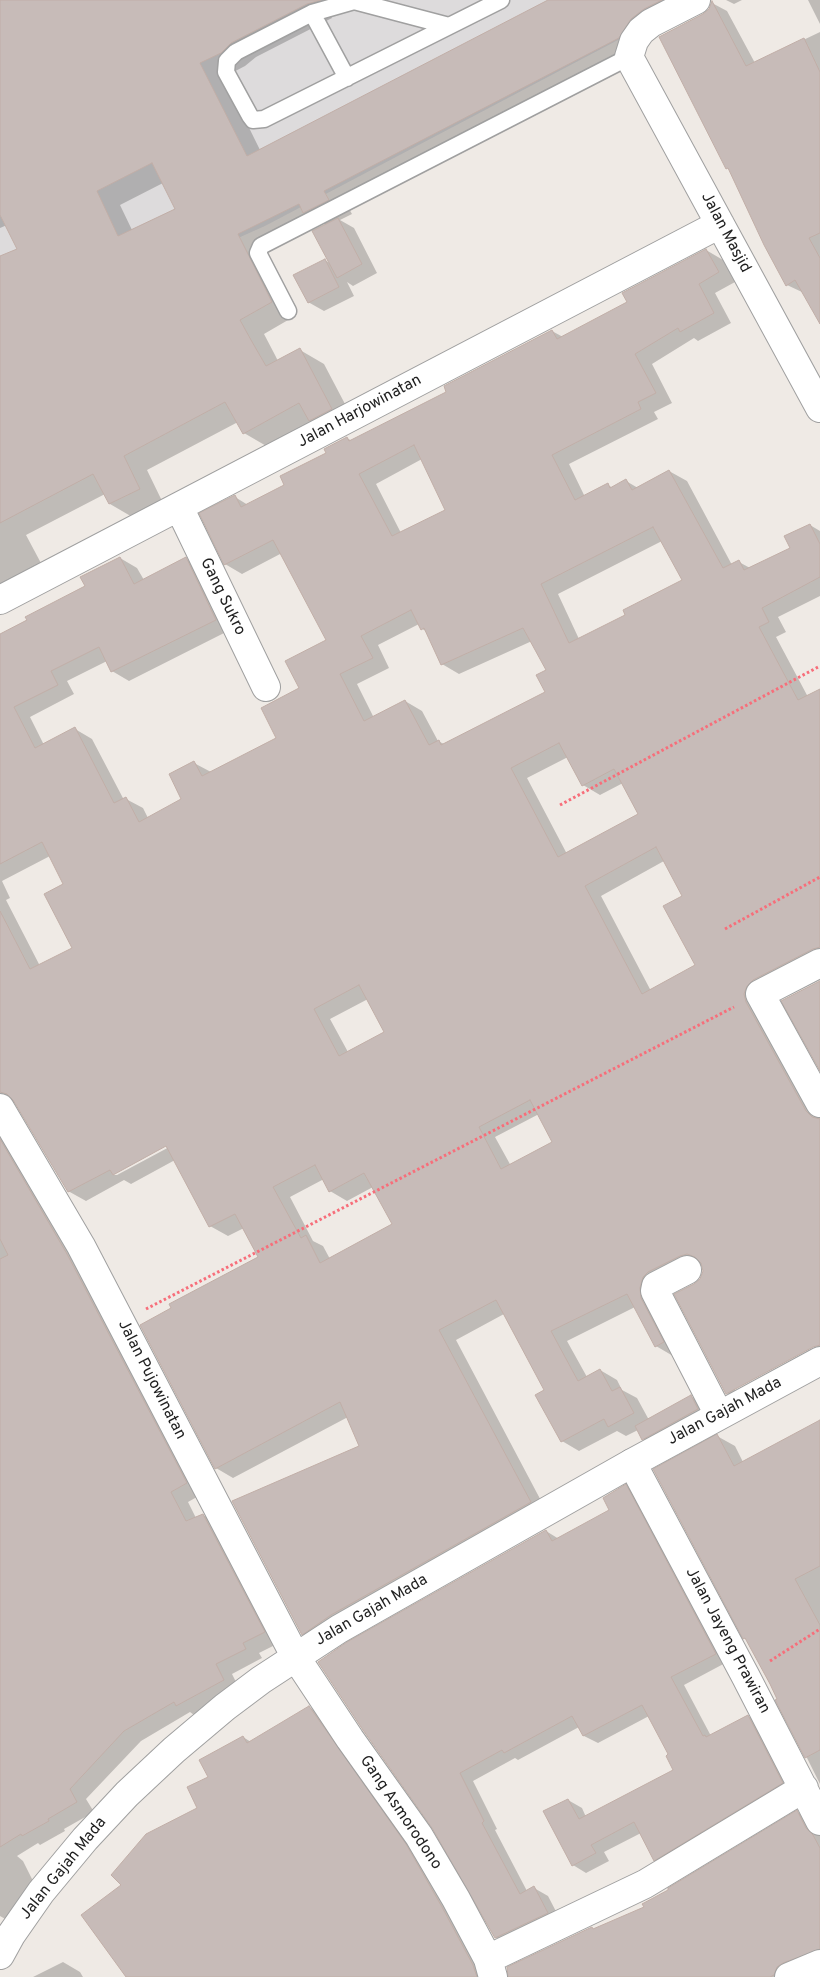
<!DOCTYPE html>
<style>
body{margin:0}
canvas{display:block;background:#efeae5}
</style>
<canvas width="820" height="1977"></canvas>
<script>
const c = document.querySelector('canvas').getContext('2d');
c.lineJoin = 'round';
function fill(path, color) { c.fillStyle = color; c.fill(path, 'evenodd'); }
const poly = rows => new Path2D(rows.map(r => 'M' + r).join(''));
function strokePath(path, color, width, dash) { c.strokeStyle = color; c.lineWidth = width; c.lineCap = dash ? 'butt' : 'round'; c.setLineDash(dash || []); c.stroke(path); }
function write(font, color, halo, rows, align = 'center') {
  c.font = font + ' Overpass,sans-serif'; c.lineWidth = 4; c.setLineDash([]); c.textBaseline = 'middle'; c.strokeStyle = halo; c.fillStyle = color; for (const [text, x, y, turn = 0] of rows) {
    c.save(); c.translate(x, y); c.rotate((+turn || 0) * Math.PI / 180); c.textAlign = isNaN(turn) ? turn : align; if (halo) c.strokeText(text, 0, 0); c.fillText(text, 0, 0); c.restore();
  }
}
fill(poly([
 [0,0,694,0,265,226,0,344]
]), '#dddbdc');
fill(poly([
 [0,0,323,0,332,18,256,57,245,66,224,77,260,150,550,0,712,0,668,22,652,35,347,205,352,214,340,220,354,228,377,273,353,286,347,282,354,296,324,311,308,302,325,260,331,264,326,225,318,220,261,248,295,316,264,334,275,355,278,361,300,350,324,364,355,423,268,447,244,433,238,422,147,470,163,503,134,518,110,504,105,494,26,535,42,565,0,587,0,258,19,249,7,225,0,228],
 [163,183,176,209,132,230,120,205],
 [726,0,742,0,734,4],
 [808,0,820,0,820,24],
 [712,3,727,11,755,63,820,32,820,321,804,293,787,285,731,170,727,168,704,15,710,9],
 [706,250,723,260,735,282,715,293,731,323,698,341,694,338,652,364,672,403,654,412,658,419,569,464,585,497,608,485,613,488,626,481,638,488,669,471,687,481,732,565,739,562,750,568,791,548,810,525,820,531,820,596,778,617,786,632,776,637,808,697,820,690,820,964,770,989,820,1116,820,1362,744,1403,727,1393,695,1285,701,1279,704,1271,702,1264,698,1265,666,1282,673,1356,656,1346,635,1307,567,1341,587,1377,600,1370,617,1380,622,1390,637,1398,649,1420,691,1397,699,1401,705,1414,651,1443,643,1439,638,1430,626,1436,617,1431,579,1451,562,1441,546,1390,504,1314,456,1340,547,1512,320,1644,302,1634,360,1447,348,1417,233,1478,216,1468,260,1257,244,1228,228,1236,210,1226,175,1160,131,1184,124,1180,86,1201,68,1191,16,1102,9,1104,204,1493,188,1502,196,1518,203,1515,220,1525,281,1642,259,1653,262,1658,232,1674,240,1690,194,1715,190,1712,141,1741,86,1799,94,1812,64,1829,65,1831,40,1845,38,1843,17,1856,23,1861,36,1887,7,1920,0,1916,0,635,87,587,120,558,137,568,144,580,186,559,203,569,232,629,129,681,112,671,107,661,67,681,74,694,30,717,44,745,75,729,92,739,124,800,126,799,143,808,148,818,183,800,194,763,211,772,278,739,300,688,327,640,282,553,242,574,225,564,235,497,248,505,286,485,347,438,352,441,448,392,552,331,563,337,629,303],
 [422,459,446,510,401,533,376,484],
 [662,541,683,581,626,615,579,639,558,594],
 [419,624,422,629,426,631,442,664,459,674,532,641,547,671,547,692,444,744,438,741,422,711,405,701,374,718,357,684,389,668,378,645],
 [568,757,583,785,600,795,623,783,640,814,567,854,527,778],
 [50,856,65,885,74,949,40,966,6,900,10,898,2,881],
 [664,861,683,896,697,965,651,991,601,896],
 [368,999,386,1032,348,1052,330,1019],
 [539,1114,554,1143,511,1166,495,1137],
 [171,1142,173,1145,117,1175,112,1175],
 [324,1179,330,1191,347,1201,373,1187,394,1225,330,1259,323,1246,313,1241,290,1197],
 [817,1343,819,1345,735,1391,735,1388],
 [820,1421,820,1784,748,1640,744,1638,717,1436,735,1446,743,1462],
 [626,1486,639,1494,729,1661,684,1685,711,1736,748,1716,762,1724,796,1791,668,1868,654,1860,641,1833,604,1852,609,1861,586,1873,573,1865,568,1800,582,1808,586,1817,675,1770,670,1755,649,1716,598,1743,584,1736,579,1727,518,1760,515,1758,473,1781,497,1829,495,1830,527,1891,534,1888,548,1896,561,1921,509,1945,496,1938,434,1827,546,1531,559,1539,611,1511],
 [309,1707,326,1717,423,1856,491,1977,128,1977,123,1885,199,1809,210,1777,243,1737,251,1742],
 [797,1812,814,1822,820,1833,820,1964,794,1977,509,1977,594,1930,645,1908,670,1890],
 [63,1962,80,1972,83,1977,33,1977]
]), '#0003');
const building = poly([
 [0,0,321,0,307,4,231,43,221,53,200,63,247,156,548,0,662,0,644,9,631,19,619,38,324,191,329,200,303,213,299,204,238,234,272,302,240,320,251,340,266,366,300,348,332,409,309,421,299,403,243,434,225,402,124,456,140,489,109,504,93,474,0,523,0,256,17,249,0,215,0,0],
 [152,163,175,209,118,236,97,191,152,163],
 [712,1,746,66,804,38,820,72,820,233,809,238,820,258,820,324,795,280,786,286,764,245,728,168,726,169,659,37,703,14,709,9,712,1],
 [338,218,362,264,337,278,312,231,338,218],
 [706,249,719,272,699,284,714,313,680,332,678,328,635,354,656,393,638,402,641,409,552,455,575,500,608,483,610,488,626,479,632,490,669,470,723,568,739,560,744,570,790,548,784,536,810,524,820,544,820,577,762,608,769,622,759,627,798,700,820,689,820,947,813,949,753,980,747,986,744,994,746,1002,806,1111,812,1117,820,1119,820,1345,813,1347,726,1394,674,1294,694,1284,700,1279,703,1271,701,1263,695,1257,687,1254,680,1256,648,1272,643,1277,640,1288,641,1298,664,1342,655,1347,627,1294,551,1331,578,1381,600,1369,612,1391,620,1387,634,1413,608,1427,604,1419,561,1442,535,1395,544,1390,496,1300,439,1330,531,1502,331,1615,302,1635,232,1501,359,1446,340,1402,215,1469,140,1325,171,1308,169,1304,258,1257,235,1214,209,1227,166,1146,113,1175,110,1170,68,1192,13,1100,7,1094,0,1092,0,911,30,969,72,948,44,894,63,884,42,842,0,864,0,634,27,620,25,617,85,586,80,577,120,557,134,584,186,557,216,620,111,672,99,647,51,671,58,685,14,707,35,748,75,727,114,803,126,797,139,822,181,799,169,774,194,761,202,776,276,738,261,708,299,688,285,661,326,640,273,540,224,565,199,513,235,495,241,507,284,485,280,476,326,453,324,449,347,437,349,441,446,392,444,386,552,330,557,339,627,302,622,293,706,249],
 [414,445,445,510,392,536,359,474,414,445],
 [653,527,682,580,623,610,625,615,569,643,541,584,653,527],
 [411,610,421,630,424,628,441,665,523,628,546,670,536,675,545,692,441,745,439,740,429,745,405,700,364,721,340,674,373,658,361,636,411,610],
 [559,743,582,786,614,769,638,814,558,857,511,768,559,743],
 [656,847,682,896,663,906,695,965,642,994,585,886,656,847],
 [359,985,384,1032,339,1056,314,1009,359,985],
 [530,1100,552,1142,501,1169,479,1127,530,1100],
 [315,1165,329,1192,364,1173,392,1224,320,1263,306,1235,301,1238,273,1187,315,1165],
 [325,259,339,287,308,303,293,275,325,259],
 [820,981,820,1071,781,1001,820,981],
 [0,1139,67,1254,187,1483,171,1492,186,1521,203,1514,265,1632,243,1643,246,1649,216,1664,224,1680,176,1706,174,1702,124,1731,70,1789,77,1802,48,1819,49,1821,22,1836,21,1834,0,1847,0,1259,8,1255,0,1239,0,1139],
 [691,1395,698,1409,642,1440,635,1426,691,1395],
 [820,1420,820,1566,795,1579,820,1625,820,1750,805,1758,775,1700,777,1699,770,1684,745,1638,743,1639,653,1469,717,1434,734,1466,820,1420],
 [626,1484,716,1654,671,1677,703,1736,705,1735,706,1737,748,1715,783,1783,654,1861,634,1822,591,1845,596,1853,572,1866,543,1811,568,1799,579,1819,673,1770,666,1756,668,1754,642,1705,583,1736,572,1716,504,1753,502,1750,460,1773,484,1821,482,1823,520,1894,534,1886,548,1913,495,1938,432,1828,363,1730,318,1662,347,1642,546,1530,552,1541,609,1510,603,1498,626,1484],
 [309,1706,406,1844,442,1907,473,1965,477,1977,126,1977,81,1915,121,1885,111,1875,146,1834,197,1808,187,1787,208,1777,199,1760,243,1736,247,1743,309,1706],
 [797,1810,806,1828,813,1835,820,1848,820,1949,783,1963,777,1967,774,1975,770,1977,508,1977,507,1967,592,1927,593,1929,644,1907,642,1904,668,1890,668,1888,797,1810]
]);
fill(building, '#c7bbb8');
strokePath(building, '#c1aea7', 1);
const service = poly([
 [312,13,347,78],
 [449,26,354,1,312,13,236,52,227,61,226,72,250,116,253,120,264,119,501,0],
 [288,311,258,253,261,246,629,57]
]);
const minor = poly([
 [696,0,651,23,641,31,634,41,629,57,820,408],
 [179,507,266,687],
 [0,600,720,224],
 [820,963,760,994,820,1103],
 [0,1108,81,1246,295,1656,350,1739,419,1836,456,1899,488,1959,493,1977],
 [687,1270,656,1286,655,1291,719,1415],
 [632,1463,746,1677,820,1821],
 [488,1959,645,1884,804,1788],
 [789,1977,820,1964]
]);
const tertiary = poly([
 [0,1955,11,1935,41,1892,85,1839,127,1794,174,1750,225,1707,261,1680,339,1629,632,1463,820,1361]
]);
strokePath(service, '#a0a0a0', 19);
strokePath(minor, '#a0a0a0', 30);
strokePath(tertiary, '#a0a0a0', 30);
strokePath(poly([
 [560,805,820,666],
 [725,929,820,877],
 [146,1309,734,1007],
 [770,1661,820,1629]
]), '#f76e7a', 3, [2.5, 2.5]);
strokePath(service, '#fff', 16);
strokePath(minor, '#fff', 28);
strokePath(tertiary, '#fff', 28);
write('16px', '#1f1f1f', '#fff', [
 ["Jalan Masjid",725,233,62],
 ["Jalan Harjowinatan",360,412,-28],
 ["Gang Sukro",222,597,64],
 ["Jalan Pujowinatan",151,1380,63],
 ["Jalan Gajah Mada",725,1412,-28],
 ["Jalan Gajah Mada",372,1611,-30],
 ["Jalan Jayeng Prawiran",727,1641,62],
 ["Gang Asmorodono",400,1813,56],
 ["Jalan Gajah Mada",64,1869,-51]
]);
</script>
